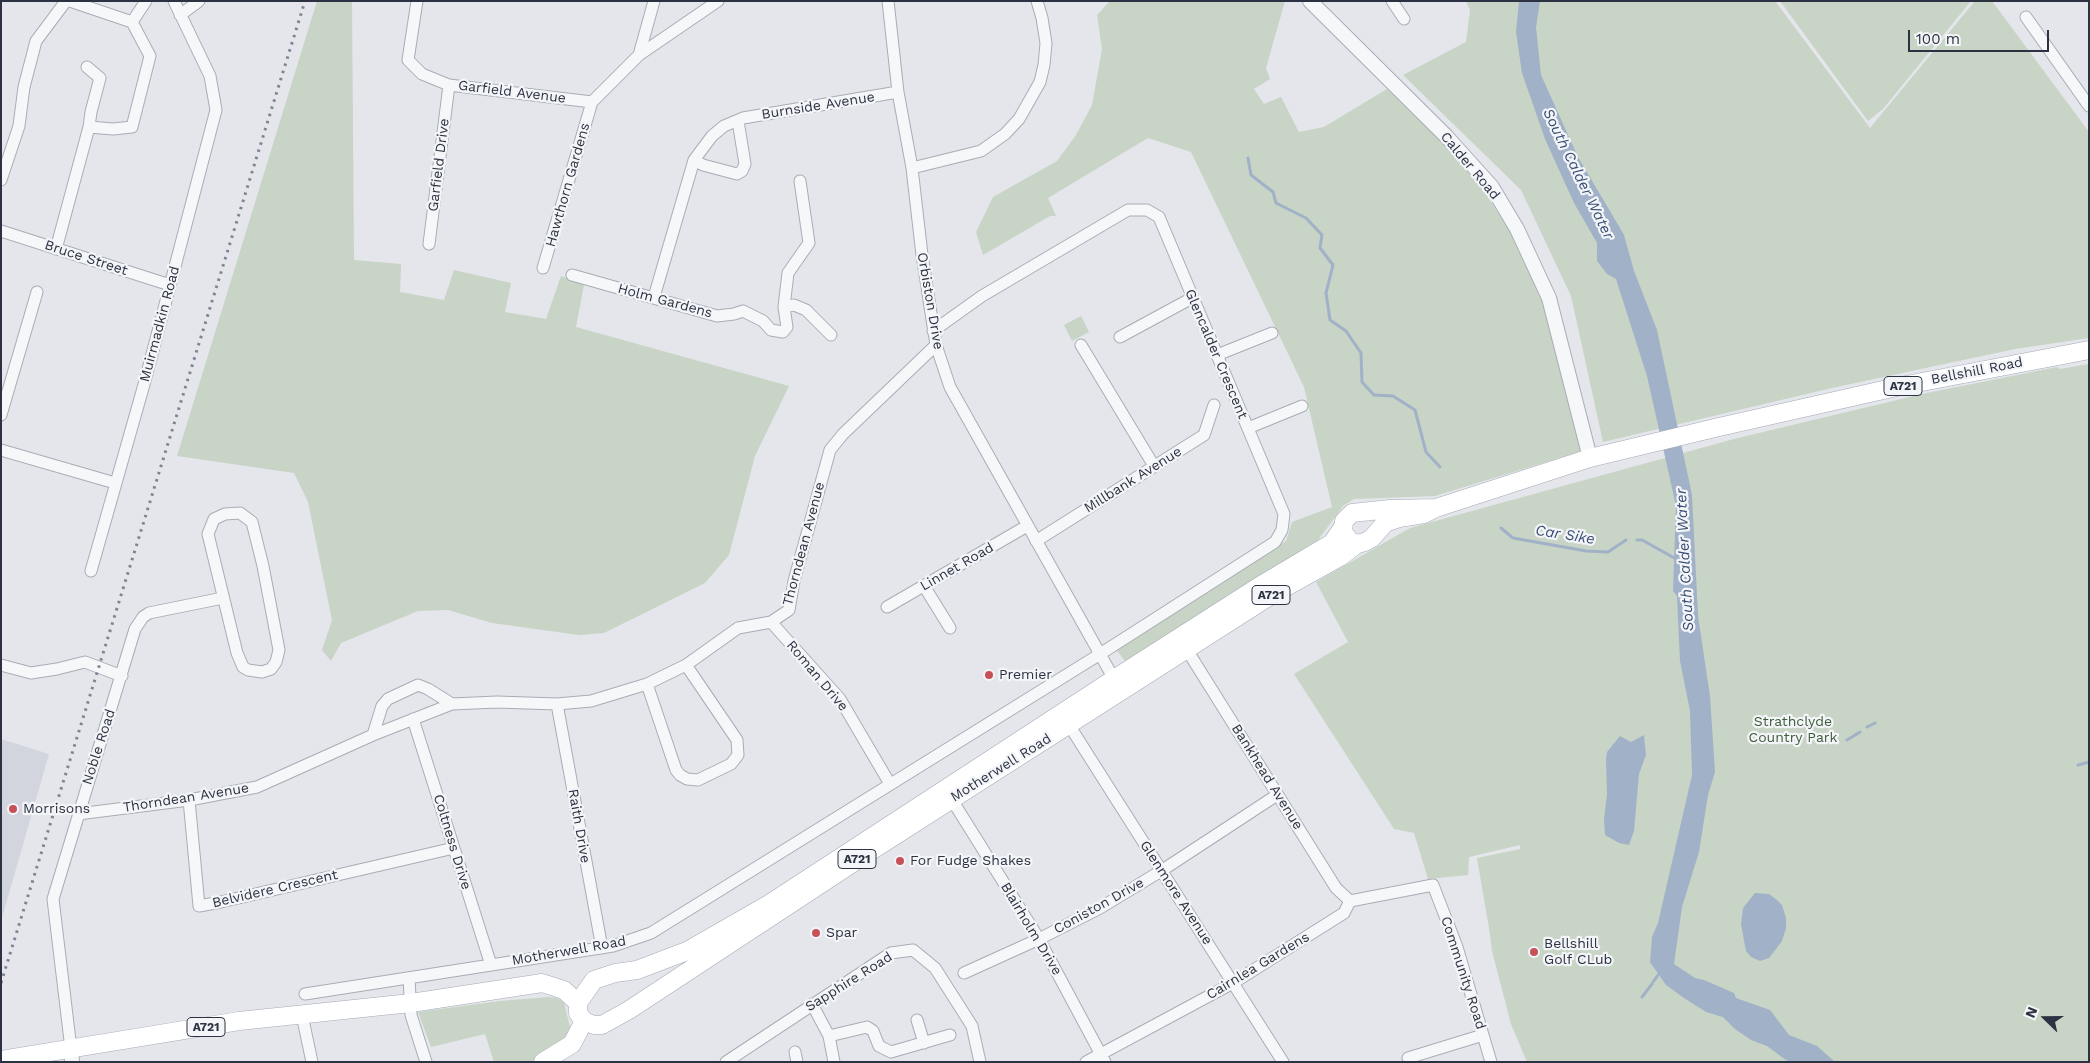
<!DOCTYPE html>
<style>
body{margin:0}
#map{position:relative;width:2090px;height:1063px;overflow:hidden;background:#e4e6eb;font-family:"Work Sans",sans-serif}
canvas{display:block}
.frame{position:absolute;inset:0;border:2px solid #2c3242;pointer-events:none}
.north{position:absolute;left:2020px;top:993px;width:50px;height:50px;-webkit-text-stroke:4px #f3f5f8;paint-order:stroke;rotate:292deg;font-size:14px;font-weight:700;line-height:20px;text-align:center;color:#2c3242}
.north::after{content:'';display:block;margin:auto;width:18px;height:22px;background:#2c3242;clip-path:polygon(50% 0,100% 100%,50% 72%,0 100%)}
.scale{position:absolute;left:1908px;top:30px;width:141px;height:22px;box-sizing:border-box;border:2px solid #2c3242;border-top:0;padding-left:6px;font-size:15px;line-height:18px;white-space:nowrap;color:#2c3242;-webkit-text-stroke:4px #f3f5f8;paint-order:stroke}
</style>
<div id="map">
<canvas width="2090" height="1063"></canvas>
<div class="frame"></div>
<div class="north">N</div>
<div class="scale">100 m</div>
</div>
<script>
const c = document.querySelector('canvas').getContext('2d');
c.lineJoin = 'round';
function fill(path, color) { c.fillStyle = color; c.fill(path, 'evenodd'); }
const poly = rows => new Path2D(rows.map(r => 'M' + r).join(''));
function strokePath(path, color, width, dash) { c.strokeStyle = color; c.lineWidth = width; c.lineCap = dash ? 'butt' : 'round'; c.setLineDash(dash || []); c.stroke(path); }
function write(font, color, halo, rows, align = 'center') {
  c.font = font + ' "Work Sans",sans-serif'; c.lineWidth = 4.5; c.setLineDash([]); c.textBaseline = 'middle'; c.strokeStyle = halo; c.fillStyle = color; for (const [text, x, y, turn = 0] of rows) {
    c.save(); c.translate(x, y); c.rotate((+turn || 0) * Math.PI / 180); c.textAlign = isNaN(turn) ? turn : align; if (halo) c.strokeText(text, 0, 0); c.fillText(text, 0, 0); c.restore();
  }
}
fill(poly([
 [1,739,49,754,1,921]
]), '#d2d5dd');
fill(poly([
 [317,1,352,1,354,260,401,264,400,292,444,300,454,270,511,283,505,312,546,319,561,276,584,285,576,327,789,386,755,456,729,555,705,583,604,633,579,635,492,623,448,610,418,611,341,643,331,661,322,650,332,620,308,502,294,473,177,456],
 [1110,1,1285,1,1266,68,1270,79,1254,89,1264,104,1281,97,1299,132,1324,127,1387,89,1440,140,1484,191,1513,236,1541,294,1582,451,1435,496,1354,499,1343,506,1318,540,1125,661,1115,648,1286,541,1292,522,1332,507,1304,387,1191,152,1148,138,1048,198,1056,216,1050,216,983,255,976,232,993,197,1057,161,1076,135,1092,105,1102,49,1097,15],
 [1466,1,1775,1,1870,128,1975,1,1992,1,2089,132,2089,338,2015,349,1832,388,1603,442,1571,296,1521,190,1403,75,1466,42,1470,10],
 [1780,1,1971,1,1883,109,1868,121],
 [1081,316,1089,332,1072,341,1064,325],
 [2089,364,2089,1062,1527,1062,1511,1024,1492,951,1490,934,1477,858,1520,849,1520,845,1469,857,1468,875,1428,879,1414,833,1394,829,1294,674,1348,642,1316,582,1410,528,1734,439,1922,394,2057,367,2060,369],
 [548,997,557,998,564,1003,571,1031,568,1037,532,1062,494,1062,485,1034,431,1047,418,1012,500,1001]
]), '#c8d4c5');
fill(poly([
 [1519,1,1540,1,1536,27,1541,75,1578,157,1624,235,1634,271,1657,330,1692,495,1698,616,1710,696,1715,772,1708,795,1699,852,1682,907,1674,964,1695,978,1704,980,1734,993,1736,998,1770,1010,1789,1035,1817,1046,1835,1062,1791,1062,1786,1060,1767,1046,1751,1040,1735,1029,1723,1017,1706,1012,1684,998,1666,985,1650,962,1652,937,1658,923,1692,775,1690,711,1680,661,1677,596,1673,591,1676,506,1647,376,1616,279,1607,274,1597,261,1597,243,1574,203,1545,139,1522,73,1516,32],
 [1644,735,1646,755,1639,774,1634,831,1629,845,1619,843,1605,835,1604,819,1607,794,1606,759,1607,752,1620,736,1631,742],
 [1755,893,1769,894,1777,900,1782,905,1786,918,1786,928,1782,941,1769,958,1760,961,1751,957,1746,951,1741,924,1743,908]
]), '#a1b1c8');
strokePath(poly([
 [1248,158,1251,175,1273,192,1276,203,1306,218,1322,235,1320,248,1333,265,1326,293,1330,320,1346,331,1361,353,1362,382,1374,395,1393,396,1415,410,1426,452,1440,467],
 [1501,528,1513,538,1586,551,1608,552,1626,540],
 [1637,540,1642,540,1678,560],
 [1867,727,1875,723],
 [1847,740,1860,732],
 [2078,765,2089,762],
 [1653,982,1658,975],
 [1642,997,1652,984]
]), '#a1b1c8', 3);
const minor = poly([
 [70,1,132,22,150,56,132,127,113,129,89,127],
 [417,1,408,60,422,74,449,85,592,102],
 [888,1,898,92,912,168,922,255,936,345,950,387,1114,679],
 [1392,1,1404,19],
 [180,15,199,1],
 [2026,17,2089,106],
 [132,22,146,1],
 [639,55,718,1],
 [694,160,703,165,737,174,742,171,745,164,738,121],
 [912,168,981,151,1005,134,1019,119,1040,82,1044,65,1046,43,1042,18,1037,1],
 [1,180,19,126,24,87,36,41,66,1],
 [1,231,170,285],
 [429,244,449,85],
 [56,249,89,127,91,112,100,78,87,67],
 [543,268,592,102,639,55,654,1],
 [572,275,717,316,734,314,743,311,763,321,771,330,783,332,787,327,784,307,788,273,809,243,800,181],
 [654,297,694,160,712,136,724,126,743,118,898,92],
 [784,307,794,305,806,310,831,335],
 [1120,337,1192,298],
 [1081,345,1154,466],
 [1217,355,1272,333],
 [1,415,37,292],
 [1248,428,1302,406],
 [1,450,115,483],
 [240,513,252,522,263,566,279,650,276,662,271,669,262,672,248,670,243,667,237,653,208,534,214,519,225,514,240,513],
 [1036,541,1204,435,1214,405],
 [91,571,145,381,216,110,210,76,174,1],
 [924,586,950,628],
 [887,607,1027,526],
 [771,622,840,699,890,784],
 [1187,650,1336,888,1350,901],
 [1,665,31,673,57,669,85,662,122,676],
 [647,684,676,770,680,775,687,779,698,780,731,764,738,755,737,740,686,665],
 [557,704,602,948],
 [413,719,491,965],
 [1069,725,1283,1062],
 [373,735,382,706,388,699,418,685,428,689,452,704],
 [189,800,199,906,221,902,454,848],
 [952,800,1039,939,1105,1062],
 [78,814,189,800,257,787,373,735,452,704,497,702,557,704,591,701,647,684,686,665,738,628,771,622,789,610,794,581,830,450,843,434,936,345],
 [1350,901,1433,885,1457,947,1491,1062],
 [964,973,1039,939,1100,908,1161,871,1277,795],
 [409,978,411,1015,426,1062],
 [305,994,613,946,651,933,1097,656,1275,542,1282,530,1284,514,1159,217,1147,210,1128,210,982,296,933,331],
 [812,1004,829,1036,834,1062],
 [302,1015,312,1062],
 [917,1020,924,1043],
 [829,1036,867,1027,873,1031,879,1046,891,1052,950,1035],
 [71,1049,53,899,135,629,143,617,149,613,223,598],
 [795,1052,797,1062],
 [1408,1058,1483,1035],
 [726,1062,891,953,913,950,935,968,972,1026,980,1062],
 [1086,1062,1233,983,1344,913,1350,901]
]);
const tertiary = poly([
 [1310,1,1446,136,1492,187,1517,229,1549,298,1590,458],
 [71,1049,72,1062]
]);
const primary = poly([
 [1436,508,1390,509,1352,513,1344,521,1343,532,1350,541,1357,544,1365,542,1372,538,1385,523,1399,518,1424,514,1436,508,1590,458,1719,427,1901,386,2089,350],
 [1343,527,1332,543,1258,587,1114,679,769,904,687,951,637,970,615,973,594,980,578,1003,578,1013,584,1021,594,1025,602,1025,629,1010,874,849,1270,596,1340,557,1357,544],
 [1,1060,239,1021,411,1003,542,983,564,990,578,1003],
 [543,1062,572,1044,584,1021]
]);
strokePath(minor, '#a9acb5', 13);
strokePath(tertiary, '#a9acb5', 16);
strokePath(primary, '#a4a9b6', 19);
strokePath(minor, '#f6f7f9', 11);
strokePath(tertiary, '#f6f7f9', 14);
strokePath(primary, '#fff', 18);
strokePath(poly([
 [1,983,305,1]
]), '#7e8494', 3, [2.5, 5]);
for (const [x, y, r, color] of [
 [989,675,5,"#c75159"],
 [13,809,5,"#c75159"],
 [900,861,5,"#c75159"],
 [816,933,5,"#c75159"],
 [1534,952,5,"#c75159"]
]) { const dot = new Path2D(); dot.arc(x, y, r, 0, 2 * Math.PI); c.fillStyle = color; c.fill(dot); strokePath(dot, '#f3f5f8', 2); }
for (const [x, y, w] of [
 [1903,386,38],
 [1271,595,38],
 [857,859,38],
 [206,1027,38]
]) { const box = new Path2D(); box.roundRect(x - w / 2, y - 9.5, w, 19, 4); c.fillStyle = '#f3f5f8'; c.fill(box); strokePath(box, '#2c3242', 1); }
write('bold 12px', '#2c3242', null, [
 ["A721",1903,386],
 ["A721",1271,595],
 ["A721",857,859],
 ["A721",206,1027]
]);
write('14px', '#2c3242', '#f3f5f8', [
 ["Garfield Avenue",512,92,7],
 ["Burnside Avenue",818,106,-9],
 ["Garfield Drive",439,165,-83],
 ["Calder Road",1470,166,50],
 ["Hawthorn Gardens",568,185,-74],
 ["Bruce Street",86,258,18],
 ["Holm Gardens",665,301,15],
 ["Orbiston Drive",930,301,80],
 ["Muirmadkin Road",160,324,-75],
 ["Glencalder Crescent",1216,354,67],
 ["Bellshill Road",1977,371,-11],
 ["Millbank Avenue",1133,480,-32],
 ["Thorndean Avenue",804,544,-75],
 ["Linnet Road",957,567,-30],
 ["Roman Drive",817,676,50],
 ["Noble Road",99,747,-72],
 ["Motherwell Road",1001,768,-32],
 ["Bankhead Avenue",1267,777,58],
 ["Thorndean Avenue",186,798,-9],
 ["Raith Drive",579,826,80],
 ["Coltness Drive",452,842,73],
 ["Belvidere Crescent",275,889,-13],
 ["Glenmore Avenue",1176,893,57],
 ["Coniston Drive",1099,906,-29],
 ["Blairholm Drive",1031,929,59],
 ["Motherwell Road",569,951,-10],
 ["Cairnlea Gardens",1258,966,-31],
 ["Community Road",1463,973,72],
 ["Sapphire Road",849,982,-32]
]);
write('14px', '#2c3242', '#f3f5f8', [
 ["Premier",999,675],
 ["Morrisons",23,809],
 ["For Fudge Shakes",910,861],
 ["Spar",826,933],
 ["Bellshill",1544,944],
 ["Golf CLub",1544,960]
], 'left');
write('14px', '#3e5d3a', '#f3f5f8', [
 ["Strathclyde",1793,722],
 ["Country Park",1793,738]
]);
write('italic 15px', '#384e74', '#f3f5f8', [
 ["South Calder Water",1578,174,64],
 ["Car Sike",1565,535,9],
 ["South Calder Water",1685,560,-93]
]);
</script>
